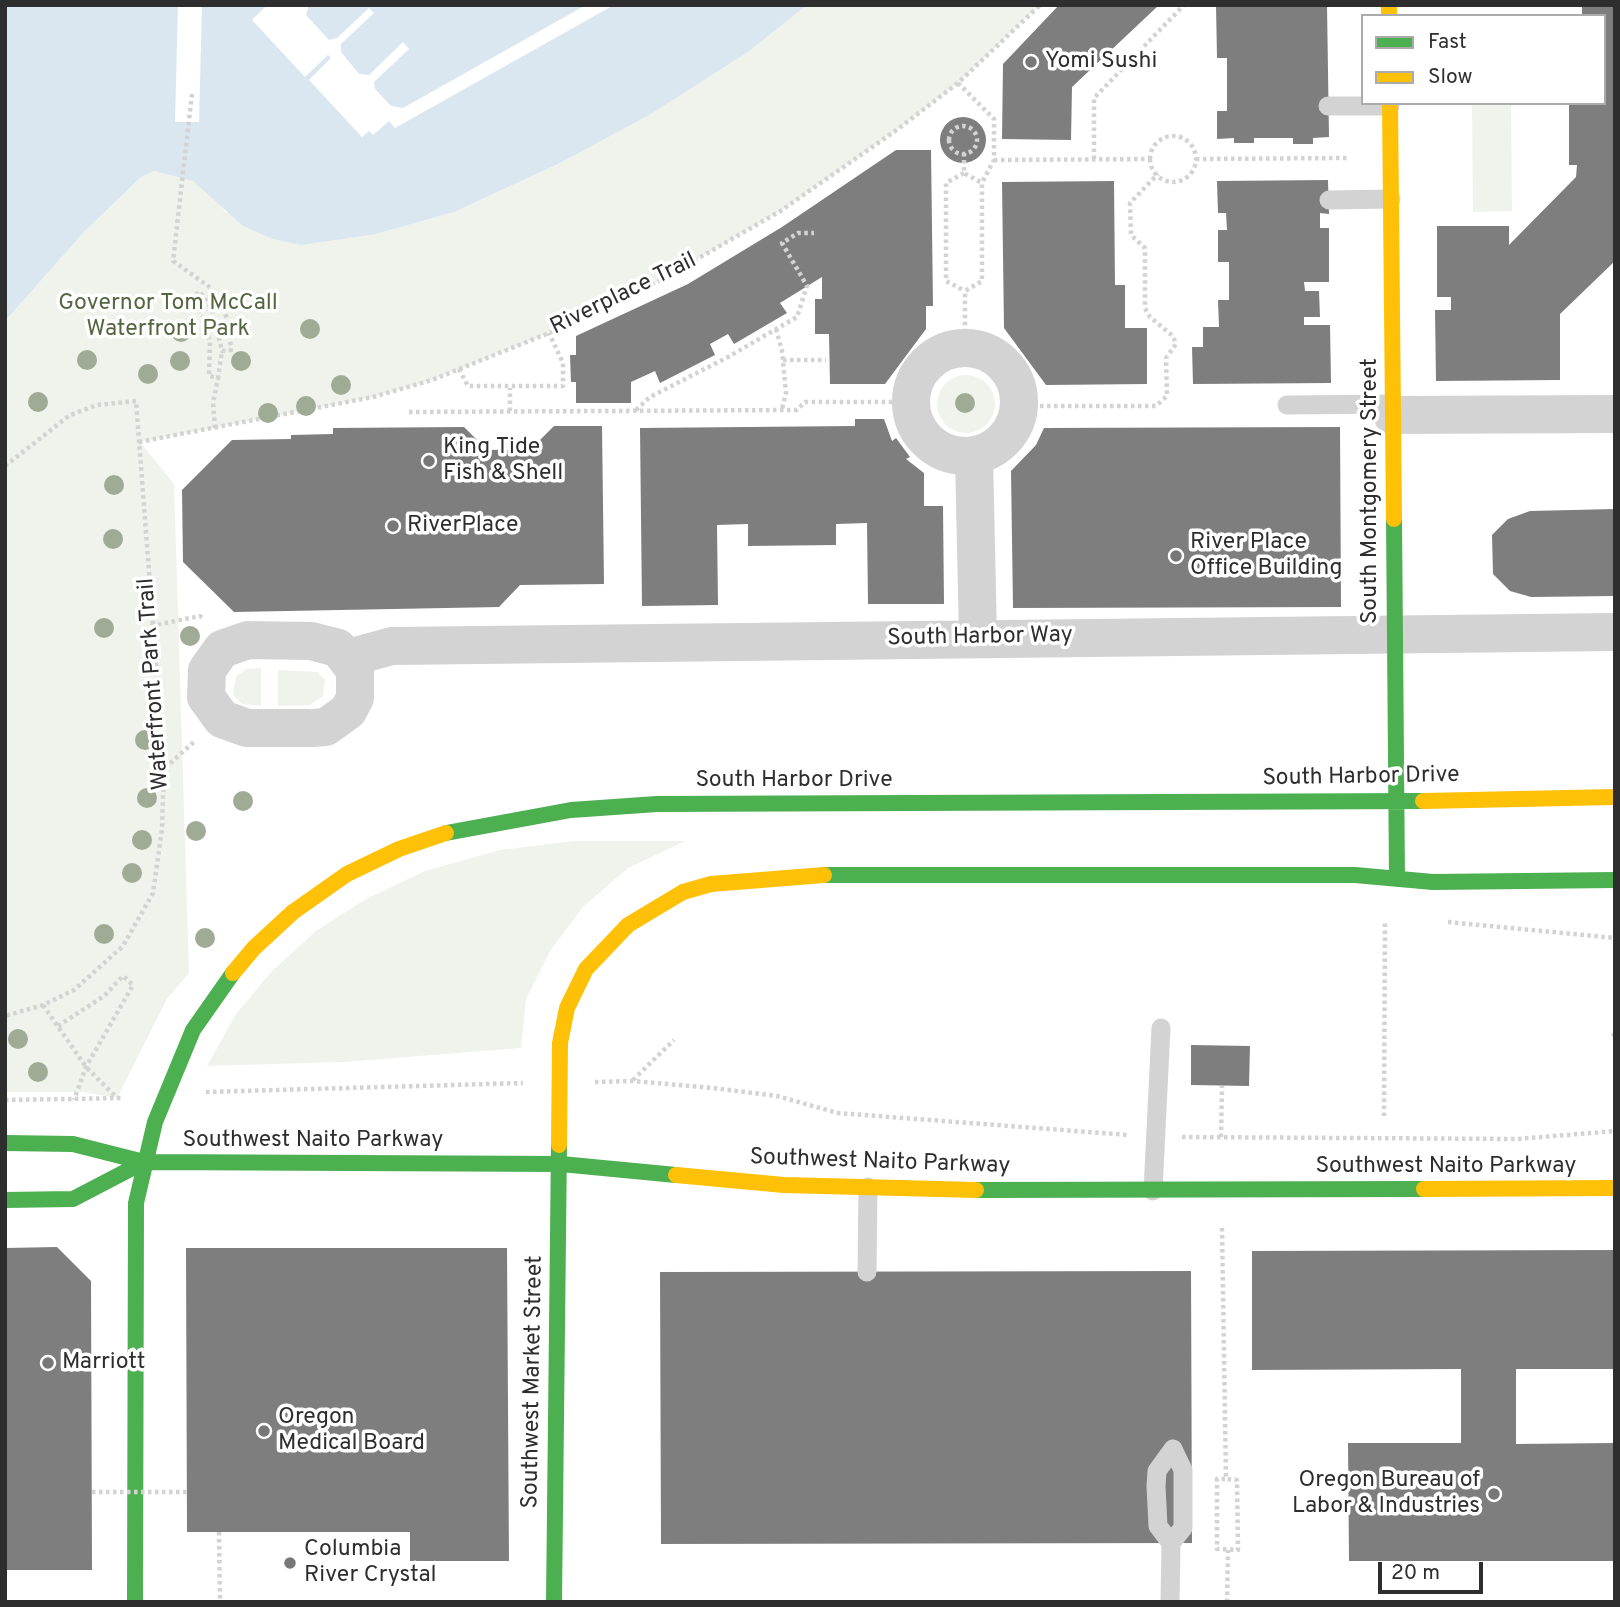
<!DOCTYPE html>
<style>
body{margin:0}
#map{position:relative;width:1620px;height:1607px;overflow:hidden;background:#fff;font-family:Overpass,sans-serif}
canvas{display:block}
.frame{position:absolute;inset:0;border:7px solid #2e2e2e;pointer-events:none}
.legend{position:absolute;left:1361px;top:14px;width:245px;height:91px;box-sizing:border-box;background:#fff;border:2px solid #ababab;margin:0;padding:9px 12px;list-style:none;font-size:21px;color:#2e2e2e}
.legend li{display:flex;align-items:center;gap:14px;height:35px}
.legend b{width:35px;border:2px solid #ababab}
.scale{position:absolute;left:1378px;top:1562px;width:105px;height:32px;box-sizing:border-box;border:4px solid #2e2e2e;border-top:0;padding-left:9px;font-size:21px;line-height:24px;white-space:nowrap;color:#2e2e2e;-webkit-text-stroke:5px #fff;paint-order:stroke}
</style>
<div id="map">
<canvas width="1620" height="1607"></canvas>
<div class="frame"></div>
<ul class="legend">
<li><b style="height:9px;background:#4caf50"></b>Fast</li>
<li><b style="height:9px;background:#ffc107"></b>Slow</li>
</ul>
<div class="scale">20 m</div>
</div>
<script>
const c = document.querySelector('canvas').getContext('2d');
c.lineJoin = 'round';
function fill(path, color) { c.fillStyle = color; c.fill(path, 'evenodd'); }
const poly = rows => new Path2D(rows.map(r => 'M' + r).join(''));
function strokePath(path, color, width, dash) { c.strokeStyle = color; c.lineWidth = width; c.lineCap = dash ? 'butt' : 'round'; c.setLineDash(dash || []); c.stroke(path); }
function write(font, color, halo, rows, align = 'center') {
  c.font = font + ' Overpass,sans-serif'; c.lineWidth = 7; c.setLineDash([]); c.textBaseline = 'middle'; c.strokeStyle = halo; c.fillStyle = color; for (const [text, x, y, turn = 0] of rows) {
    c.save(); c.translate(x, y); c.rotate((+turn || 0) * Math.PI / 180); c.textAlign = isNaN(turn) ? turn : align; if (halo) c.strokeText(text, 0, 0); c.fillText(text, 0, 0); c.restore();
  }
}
fill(poly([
 [807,5,1040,5,958,83,898,129,782,210,661,280,549,333,432,380,373,397,140,442,174,484,189,973,167,999,117,1098,83,1092,5,1092,5,321,84,232,141,177,154,171,193,181,217,199,225,212,376,234,454,212,558,164,748,52],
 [1472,103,1511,103,1512,211,1473,212],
 '937 404a29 29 0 1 1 58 0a29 29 0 1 1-58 0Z',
 [261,668,261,706,242,704,233,695,236,676,247,669],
 [278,670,317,672,325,680,323,696,310,705,278,706],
 [575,841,685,841,628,868,583,907,550,951,526,999,521,1048,343,1062,207,1066,236,1014,272,971,316,931,366,899,425,871,500,850]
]), '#f0f3ec');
fill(poly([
 [5,5,807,5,748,52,649,115,558,164,454,212,376,234,301,245,273,239,243,226,193,181,154,171,141,177,84,232,5,321]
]), '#dae7f0');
fill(poly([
 [178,5,202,5,199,122,175,122],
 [267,5,309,5,306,15,329,40,337,38,369,8,374,13,341,44,341,52,359,74,369,75,403,42,409,49,374,82,375,89,391,106,403,108,586,5,614,5,395,128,389,121,373,135,369,131,362,137,309,80,331,58,328,55,305,77,252,20]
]), '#fff');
fill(poly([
 [1059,5,1159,5,1072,87,1071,140,1002,139,1003,64],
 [1216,5,1327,5,1329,137,1313,138,1313,144,1293,144,1293,138,1254,138,1254,143,1234,143,1234,138,1217,139,1217,111,1227,111,1227,58,1217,58],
 [1582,5,1615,5,1615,261,1560,314,1560,380,1436,381,1435,310,1451,310,1451,297,1437,297,1437,226,1509,226,1509,245,1576,177,1577,165,1569,165,1569,103,1604,103,1604,16,1582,16],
 '940 140a23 23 0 1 1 46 0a23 23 0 1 1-46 0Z',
 [896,150,931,150,933,306,926,306,926,329,885,384,830,384,829,334,815,334,815,299,822,299,822,277,780,303,787,313,734,344,728,334,710,344,715,355,660,383,655,371,631,382,631,403,576,403,576,382,571,382,570,355,576,355,576,336,688,284,782,227],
 [1328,180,1329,214,1320,213,1320,228,1329,228,1329,282,1304,282,1305,291,1319,291,1320,317,1304,317,1304,325,1330,325,1331,383,1193,384,1192,347,1203,347,1203,327,1219,327,1218,300,1229,300,1229,262,1218,262,1218,230,1227,230,1226,213,1218,213,1217,181],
 [1114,181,1115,285,1125,285,1125,328,1147,328,1147,384,1046,385,1004,328,1002,182],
 [855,419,884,419,892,441,896,438,910,457,906,459,924,473,924,506,943,506,944,604,868,604,867,523,836,524,836,545,748,546,748,524,717,525,718,605,642,606,640,428,855,426],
 [554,426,602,426,604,584,520,585,499,607,234,612,183,562,182,490,232,440,291,439,291,435,333,434,333,428,464,427,487,450,531,449],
 [1340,427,1341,607,1013,608,1011,471,1036,445,1044,428],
 [1615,509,1615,596,1531,597,1510,591,1493,574,1492,535,1508,519,1530,511],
 [1191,1045,1250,1046,1249,1086,1191,1085],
 [57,1247,91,1281,92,1570,5,1570,5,1248],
 [186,1248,507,1248,509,1561,410,1561,410,1532,187,1532],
 [1615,1250,1615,1369,1516,1369,1516,1444,1615,1443,1615,1561,1349,1561,1348,1443,1461,1443,1461,1369,1252,1370,1252,1251],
 [1191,1271,1192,1543,661,1544,660,1272]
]), '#7e7e7e');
strokePath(poly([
 [958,83,994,119,994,160,982,183],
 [192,94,173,261,211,288,222,304,229,325,231,350,222,351,212,309,199,291,193,299,202,313,210,341,209,376,218,378,222,351],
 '949 140a14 14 0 1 1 28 0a14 14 0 1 1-28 0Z',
 '1150 159a23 23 0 1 1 46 0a23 23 0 1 1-46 0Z',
 [964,153,964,173,982,183,982,281,965,291,965,347],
 [1094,159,1094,98,1184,5],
 [1196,159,1348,158],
 [994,160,1151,159],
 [964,173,946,183,946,281,965,291],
 [776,329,782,351,786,393,782,409],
 [783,360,826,360],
 [459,369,468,386,563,386,563,363,549,333],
 [1019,406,1156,406,1167,396,1166,358,1176,344,1173,336,1150,317,1145,308,1145,248,1131,235,1130,203,1158,174],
 [636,410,650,397,728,357,797,317,807,286,782,243,798,233,814,233],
 [510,411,510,388],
 [409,412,797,410,805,402,910,402],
 [215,428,213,403,218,378],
 [139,442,373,397,432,380,549,333,661,280,782,210,898,129,958,83,1040,5],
 [5,466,70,415,97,405,136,401,164,768,162,829,153,893,123,946,74,990,43,1005,5,1016],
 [151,626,200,616,204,619],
 [165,768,195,741],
 [1448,922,1615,938],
 [43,1005,86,1067,117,1098],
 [58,1026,104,996,123,976,133,985,86,1067,74,1100],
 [1612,1036,1615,1034],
 [633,1080,674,1040],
 [595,1082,633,1081,713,1088,777,1096,838,1113,1128,1135],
 [206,1092,523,1083],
 [5,1100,124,1098],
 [1384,1116,1385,920],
 [1182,1137,1517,1139,1615,1131],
 [1221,1137,1222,1086],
 [1222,1228,1226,1479,1217,1479,1217,1549,1238,1550,1237,1480,1226,1479],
 [219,1532,220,1602],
 [1227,1602,1228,1550]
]), '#d3d3d3', 4.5, [3.5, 3.5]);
strokePath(poly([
 [1328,106,1390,106],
 [1329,200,1391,199],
 [1287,405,1393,404],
 [1153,1191,1161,1028],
 [867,1272,868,1187],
 [1170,1602,1171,1543,1158,1526,1156,1486,1157,1471,1173,1449,1183,1470,1183,1528,1171,1543]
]), '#d3d3d3', 19);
strokePath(poly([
 '911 402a54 54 0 1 1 108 0a54 54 0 1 1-108 0Z',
 [1392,415,1615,414],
 [974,456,978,637],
 [248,640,311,641,338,648,355,670,355,698,348,711,326,727,312,728,247,728,222,719,206,697,207,670,222,649,248,640],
 [348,658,392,646,1615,632]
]), '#d3d3d3', 38);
strokePath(poly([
 [1394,519,1397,879],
 [446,833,571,810,657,804,1423,801],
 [824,875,1355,875,1433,882,1615,880],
 [5,1143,73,1144,144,1162,561,1164,676,1175],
 [976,1190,1424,1189],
 [5,1200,73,1199,144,1162],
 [135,1602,136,1203,155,1122,193,1030,233,973],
 [554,1602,559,1145]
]), '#4caf50', 16);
strokePath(poly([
 [1389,5,1389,16],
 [1390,103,1394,519],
 [1423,801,1615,797],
 [233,973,254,948,293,912,347,874,399,849,446,833],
 [559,1145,560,1043,567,1008,586,969,628,925,683,892,711,884,824,875],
 [676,1175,784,1185,976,1190],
 [1424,1189,1615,1188]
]), '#ffc107', 16);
strokePath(poly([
 [92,1492,187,1492]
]), '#d3d3d3', 4.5, [3.5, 3.5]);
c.fillStyle = '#a0ab95';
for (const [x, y] of [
 [310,329],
 [181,332],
 [87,360],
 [180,361],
 [241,361],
 [148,374],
 [341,385],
 [38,402],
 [965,403],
 [306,406],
 [268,413],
 [114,485],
 [113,539],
 [104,628],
 [190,636],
 [145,740],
 [147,798],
 [243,801],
 [196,831],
 [142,840],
 [132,873],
 [104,934],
 [205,938],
 [18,1039],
 [38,1072]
]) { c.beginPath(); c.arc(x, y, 10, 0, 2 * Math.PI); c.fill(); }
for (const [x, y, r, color] of [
 [1031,62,7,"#777"],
 [429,461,7,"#777"],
 [393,526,7,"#777"],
 [1176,556,7,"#777"],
 [48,1363,7,"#777"],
 [264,1431,7,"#777"],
 [1494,1494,7,"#777"],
 [290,1563,7,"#777"]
]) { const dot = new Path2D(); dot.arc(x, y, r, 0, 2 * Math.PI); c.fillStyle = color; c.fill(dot); strokePath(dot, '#fff', 2.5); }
write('23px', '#2e2e2e', '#fff', [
 ["Yomi Sushi",1045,62],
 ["King Tide",443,448],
 ["Fish & Shell",443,474],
 ["RiverPlace",407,526],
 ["River Place",1190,543],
 ["Office Building",1190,569],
 ["Marriott",62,1363],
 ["Oregon",278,1418],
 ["Medical Board",278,1444],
 ["Oregon Bureau of",1480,1481,"right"],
 ["Labor & Industries",1480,1507,"right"],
 ["Columbia",304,1550],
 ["River Crystal",304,1576]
], 'left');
write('23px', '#2e2e2e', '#fff', [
 ["Riverplace Trail",624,295,-26],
 ["South Montgomery Street",1371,491,-90],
 ["South Harbor Way",980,638,-1],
 ["Waterfront Park Trail",155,684,-94],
 ["South Harbor Drive",1361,778,-1],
 ["South Harbor Drive",794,781],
 ["Southwest Naito Parkway",313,1141],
 ["Southwest Naito Parkway",880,1163,2],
 ["Southwest Naito Parkway",1446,1167],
 ["Southwest Market Street",534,1382,-89]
]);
write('23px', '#52663f', '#fff', [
 ["Governor Tom McCall",168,304],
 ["Waterfront Park",168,330]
]);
</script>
